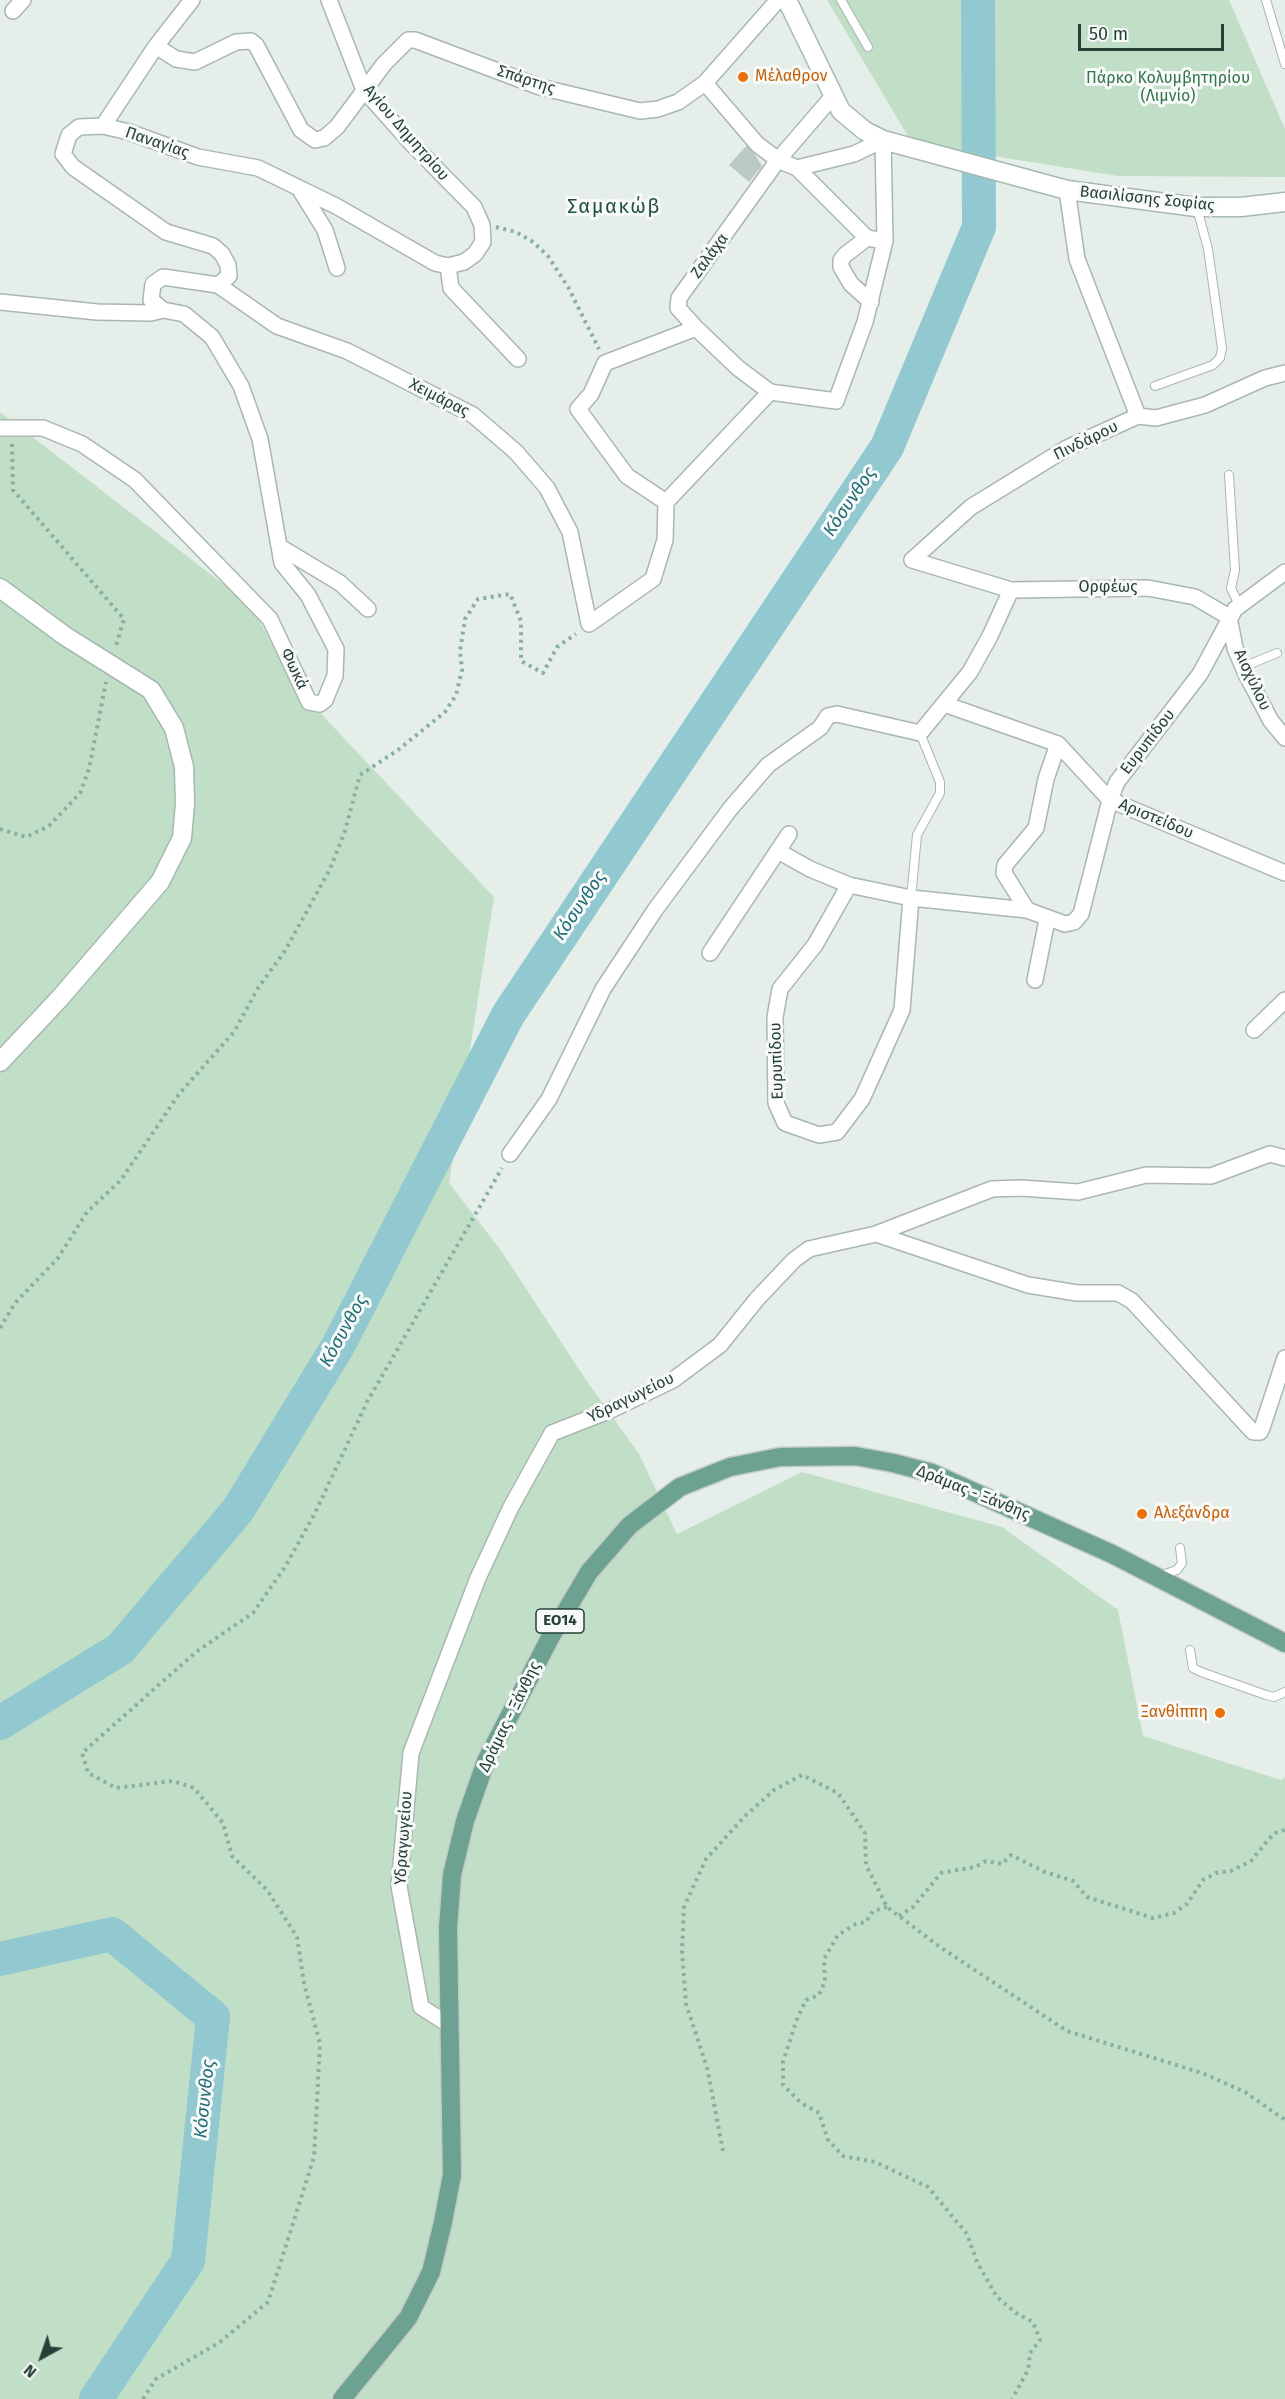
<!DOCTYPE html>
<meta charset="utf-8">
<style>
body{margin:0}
#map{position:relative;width:1285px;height:2399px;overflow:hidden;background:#e6eeea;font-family:"Fira Sans",sans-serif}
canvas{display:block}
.north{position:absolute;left:12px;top:2327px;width:60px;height:60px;-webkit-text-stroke:4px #f7faf8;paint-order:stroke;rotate:220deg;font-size:16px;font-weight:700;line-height:24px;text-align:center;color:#264038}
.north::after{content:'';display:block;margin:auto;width:21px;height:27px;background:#264038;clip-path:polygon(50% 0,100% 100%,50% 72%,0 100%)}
.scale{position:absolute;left:1078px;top:24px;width:146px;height:27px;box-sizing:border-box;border:3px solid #264038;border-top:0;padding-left:8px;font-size:18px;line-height:21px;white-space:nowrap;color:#264038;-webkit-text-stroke:4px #f7faf8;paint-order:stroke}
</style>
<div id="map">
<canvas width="1285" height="2399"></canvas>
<div class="north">N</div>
<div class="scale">50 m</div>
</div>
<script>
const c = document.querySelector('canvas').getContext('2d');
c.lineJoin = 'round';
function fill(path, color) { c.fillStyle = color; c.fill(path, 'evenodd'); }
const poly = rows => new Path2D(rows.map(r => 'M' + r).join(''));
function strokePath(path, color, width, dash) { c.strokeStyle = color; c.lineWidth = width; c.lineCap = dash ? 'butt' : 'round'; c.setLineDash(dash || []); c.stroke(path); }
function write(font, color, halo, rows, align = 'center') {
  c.font = font + ' "Fira Sans",sans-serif'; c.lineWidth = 6; c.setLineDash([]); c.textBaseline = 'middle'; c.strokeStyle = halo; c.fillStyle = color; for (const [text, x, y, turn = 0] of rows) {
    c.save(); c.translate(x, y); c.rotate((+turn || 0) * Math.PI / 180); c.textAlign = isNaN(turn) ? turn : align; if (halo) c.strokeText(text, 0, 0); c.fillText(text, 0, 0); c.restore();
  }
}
fill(poly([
 [827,0,1229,0,1285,129,1285,177,1118,176,912,143],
 [0,412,253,607,290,681,494,897,449,1183,502,1252,586,1380,639,1454,677,1534,802,1472,1002,1527,1118,1610,1143,1736,1281,1780,1285,1777,1285,2399,0,2399]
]), '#c1dec7');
strokePath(poly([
 [0,1723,120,1649,238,1510,338,1346,508,1015,887,447,979,227,978,0],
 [0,1959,112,1934,213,2017,188,2261,96,2399]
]), '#92c8cf', 34);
fill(poly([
 [748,144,762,166,749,182,729,165]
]), '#bbc9c3');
const lane = poly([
 [841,0,868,47],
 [1266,0,1285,64],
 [1155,386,1213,365,1220,358,1222,348,1208,249,1197,208],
 [1229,475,1235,570,1231,588,1239,605],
 [1243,667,1277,653],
 [911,898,917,835,940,793,940,782,920,733],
 [1162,1579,1165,1574,1177,1570,1182,1563,1180,1548],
 [1190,1650,1193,1668,1201,1672,1266,1695,1274,1697,1285,1692]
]);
const street = poly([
 [13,11,23,0],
 [156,46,176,59,195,62,236,42,251,41,256,45,301,130,315,140,324,138,337,127,384,64,408,40,415,40,540,87,640,111,658,109,678,102,705,83,778,0],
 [103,126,156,46,192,0],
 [797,168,867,238,885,241],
 [299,188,325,230,337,268],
 [1067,190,1077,259,1138,416],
 [867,238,845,255,841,260,841,267,851,284,871,302],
 [448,266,451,288,518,359],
 [218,285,277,326,347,351,473,415,516,452,547,488,570,532,589,624,653,579,665,540,666,502,627,476,578,409,591,394,605,363,696,328,678,308,679,298,778,160,833,96],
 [0,302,97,312,151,313,163,310],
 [696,328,738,368,770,392,836,401,865,322,885,241,883,140,854,154,797,168,778,160,757,144,705,83],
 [0,428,43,428,82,444,135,480,270,619,309,702,320,704,325,700,335,676,336,649,308,595,282,563,260,439,241,386,212,337,184,314,163,310,151,300,153,284,163,277,218,285,229,276,228,265,222,254,213,246,166,232,73,167,63,154,69,135,79,127,103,126,129,132,198,157,258,168,336,206,435,263,448,266,464,262,475,254,483,242,482,225,474,207,413,145,364,90,329,0],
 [666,502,770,392],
 [280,547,340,583,368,609],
 [1229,617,1195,597,1148,588,1011,590,912,560,971,507,1067,448,1138,416,1156,418,1205,405,1265,378,1285,373],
 [1229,617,1235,648,1246,674,1271,721,1285,738],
 [944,704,1058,744,1110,800,1285,873],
 [778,851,810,869,849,885,911,898,1027,910,1065,924,1074,922,1081,914,1110,800,1117,782,1200,674,1235,609,1285,572],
 [849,885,815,945,780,989,775,1017,776,1103,785,1123,819,1135,837,1132,862,1099,902,1010,911,898],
 [1027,910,1004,873,1005,865,1036,828,1046,779,1058,744],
 [710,953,789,834],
 [1035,980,1047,920],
 [1254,1030,1285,1000],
 [510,1154,549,1099,603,989,655,910,730,809,768,765,820,728,828,716,837,714,920,733,970,672,990,636,1011,590],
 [876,1234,1028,1285,1077,1293,1118,1293,1132,1301,1253,1432,1260,1432,1262,1428,1285,1358],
 [451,2026,421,2007,399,1886,411,1753,478,1578,511,1507,552,1433,611,1410,673,1380,720,1345,757,1299,794,1260,809,1249,876,1234,992,1189,1021,1188,1078,1192,1146,1175,1211,1176,1270,1154,1285,1158]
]);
const secondary = poly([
 [787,0,841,111,865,131,883,140,1067,190,1196,207,1241,207,1285,202],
 [0,588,65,636,151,690,174,728,184,767,185,804,182,838,160,882,60,998,0,1062]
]);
const primary = poly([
 [342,2399,408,2318,431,2272,443,2222,452,2175,448,1928,452,1875,465,1821,486,1761,550,1638,589,1572,630,1525,680,1487,730,1467,780,1457,855,1456,893,1463,932,1473,1112,1554,1285,1643]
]);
strokePath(lane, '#a9b6b1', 10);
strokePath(street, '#a9b6b1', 18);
strokePath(secondary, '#a5b9b1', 21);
strokePath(primary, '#c2cac7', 21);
strokePath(poly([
 [496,227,516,232,533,242,548,256,568,287,599,349],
 [12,444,13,490,124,619,115,649],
 [0,829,26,837,49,826,80,793,89,769,106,682],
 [0,1328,15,1303,58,1258,87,1212,121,1180,179,1094,234,1032,258,988,285,951,330,869,345,831,360,775,398,750,445,712,456,695,462,670,460,651,465,619,478,599,510,594,521,621,521,661,543,673,557,647,576,634],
 [887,1907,873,1911,866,1922,856,1924,838,1935,824,1959,825,1981,819,1995,806,2000,797,2019,783,2062,783,2085,801,2103,819,2113,828,2140,843,2156,875,2162,928,2187,967,2234,977,2262,997,2297,1016,2313,1033,2322,1040,2340,1030,2353,1028,2370,1012,2399],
 [899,1916,913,1907,941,1873,975,1867,986,1861,1002,1864,1011,1855,1045,1872,1073,1881,1087,1897,1153,1918,1174,1913,1187,1904,1203,1880,1216,1873,1231,1871,1251,1861,1274,1833,1285,1830],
 [723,2151,707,2067,686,2004,682,1951,684,1907,706,1859,745,1816,774,1790,802,1775,838,1793,865,1833,866,1865,887,1907,940,1947,1067,2031,1202,2073,1245,2092,1285,2120],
 [143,2399,156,2379,220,2342,268,2302,314,2157,320,2044,304,1983,297,1937,267,1890,232,1856,223,1823,194,1788,173,1781,116,1788,88,1773,82,1753,196,1652,253,1613,285,1567,315,1513,367,1402,502,1168]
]), '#88b0a2', 4, [3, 4.5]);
strokePath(lane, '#fff', 8);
strokePath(street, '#fff', 15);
strokePath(secondary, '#fff', 18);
strokePath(primary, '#6da192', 18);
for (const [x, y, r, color] of [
 [743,77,6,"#e8710a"],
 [1142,1514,6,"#e8710a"],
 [1220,1713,6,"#e8710a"]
]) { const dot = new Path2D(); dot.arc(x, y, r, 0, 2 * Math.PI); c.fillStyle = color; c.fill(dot); strokePath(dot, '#f7faf8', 2); }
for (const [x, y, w] of [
 [560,1621,48]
]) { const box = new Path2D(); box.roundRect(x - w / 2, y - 12, w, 24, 4.5); c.fillStyle = '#f7faf8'; c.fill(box); strokePath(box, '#264038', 1.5); }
write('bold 15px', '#264038', null, [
 ["ΕΟ14",560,1621]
]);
write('16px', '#c56008', '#f7faf8', [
 ["Μέλαθρον",755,77],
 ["Αλεξάνδρα",1154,1514],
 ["Ξανθίππη",1208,1713,"right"]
], 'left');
write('16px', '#327549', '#f7faf8', [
 ["Πάρκο Κολυμβητηρίου",1168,79],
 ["(Λιμνίο)",1168,97]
]);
write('16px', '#264038', '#f7faf8', [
 ["Σπάρτης",526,80,18],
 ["Αγίου Δημητρίου",406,133,49],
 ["Παναγίας",157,143,19],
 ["Βασιλίσσης Σοφίας",1147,199,6],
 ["Ζαλάχα",710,256,-54],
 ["Χειμάρας",439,398,27],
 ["Πινδάρου",1086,441,-26],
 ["Ορφέως",1108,588],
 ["Φωκά",294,669,65],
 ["Αισχύλου",1252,680,65],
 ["Ευρυπίδου",1148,742,-52],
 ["Αριστείδου",1156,819,23],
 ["Ευρυπίδου",777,1061,-92],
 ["Υδραγωγείου",631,1398,-26],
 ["Δράμας - Ξάνθης",973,1493,22],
 ["Δράμας - Ξάνθης",510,1717,-64],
 ["Υδραγωγείου",404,1838,-86]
]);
write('italic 18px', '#226e79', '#f7faf8', [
 ["Κόσυνθος",850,502,-56],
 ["Κόσυνθος",580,906,-56],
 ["Κόσυνθος",344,1331,-61],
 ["Κόσυνθος",205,2099,-84]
]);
c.letterSpacing = '1.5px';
write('20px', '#225144', '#f7faf8', [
 ["Σαμακώβ",614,207]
]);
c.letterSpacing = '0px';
</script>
